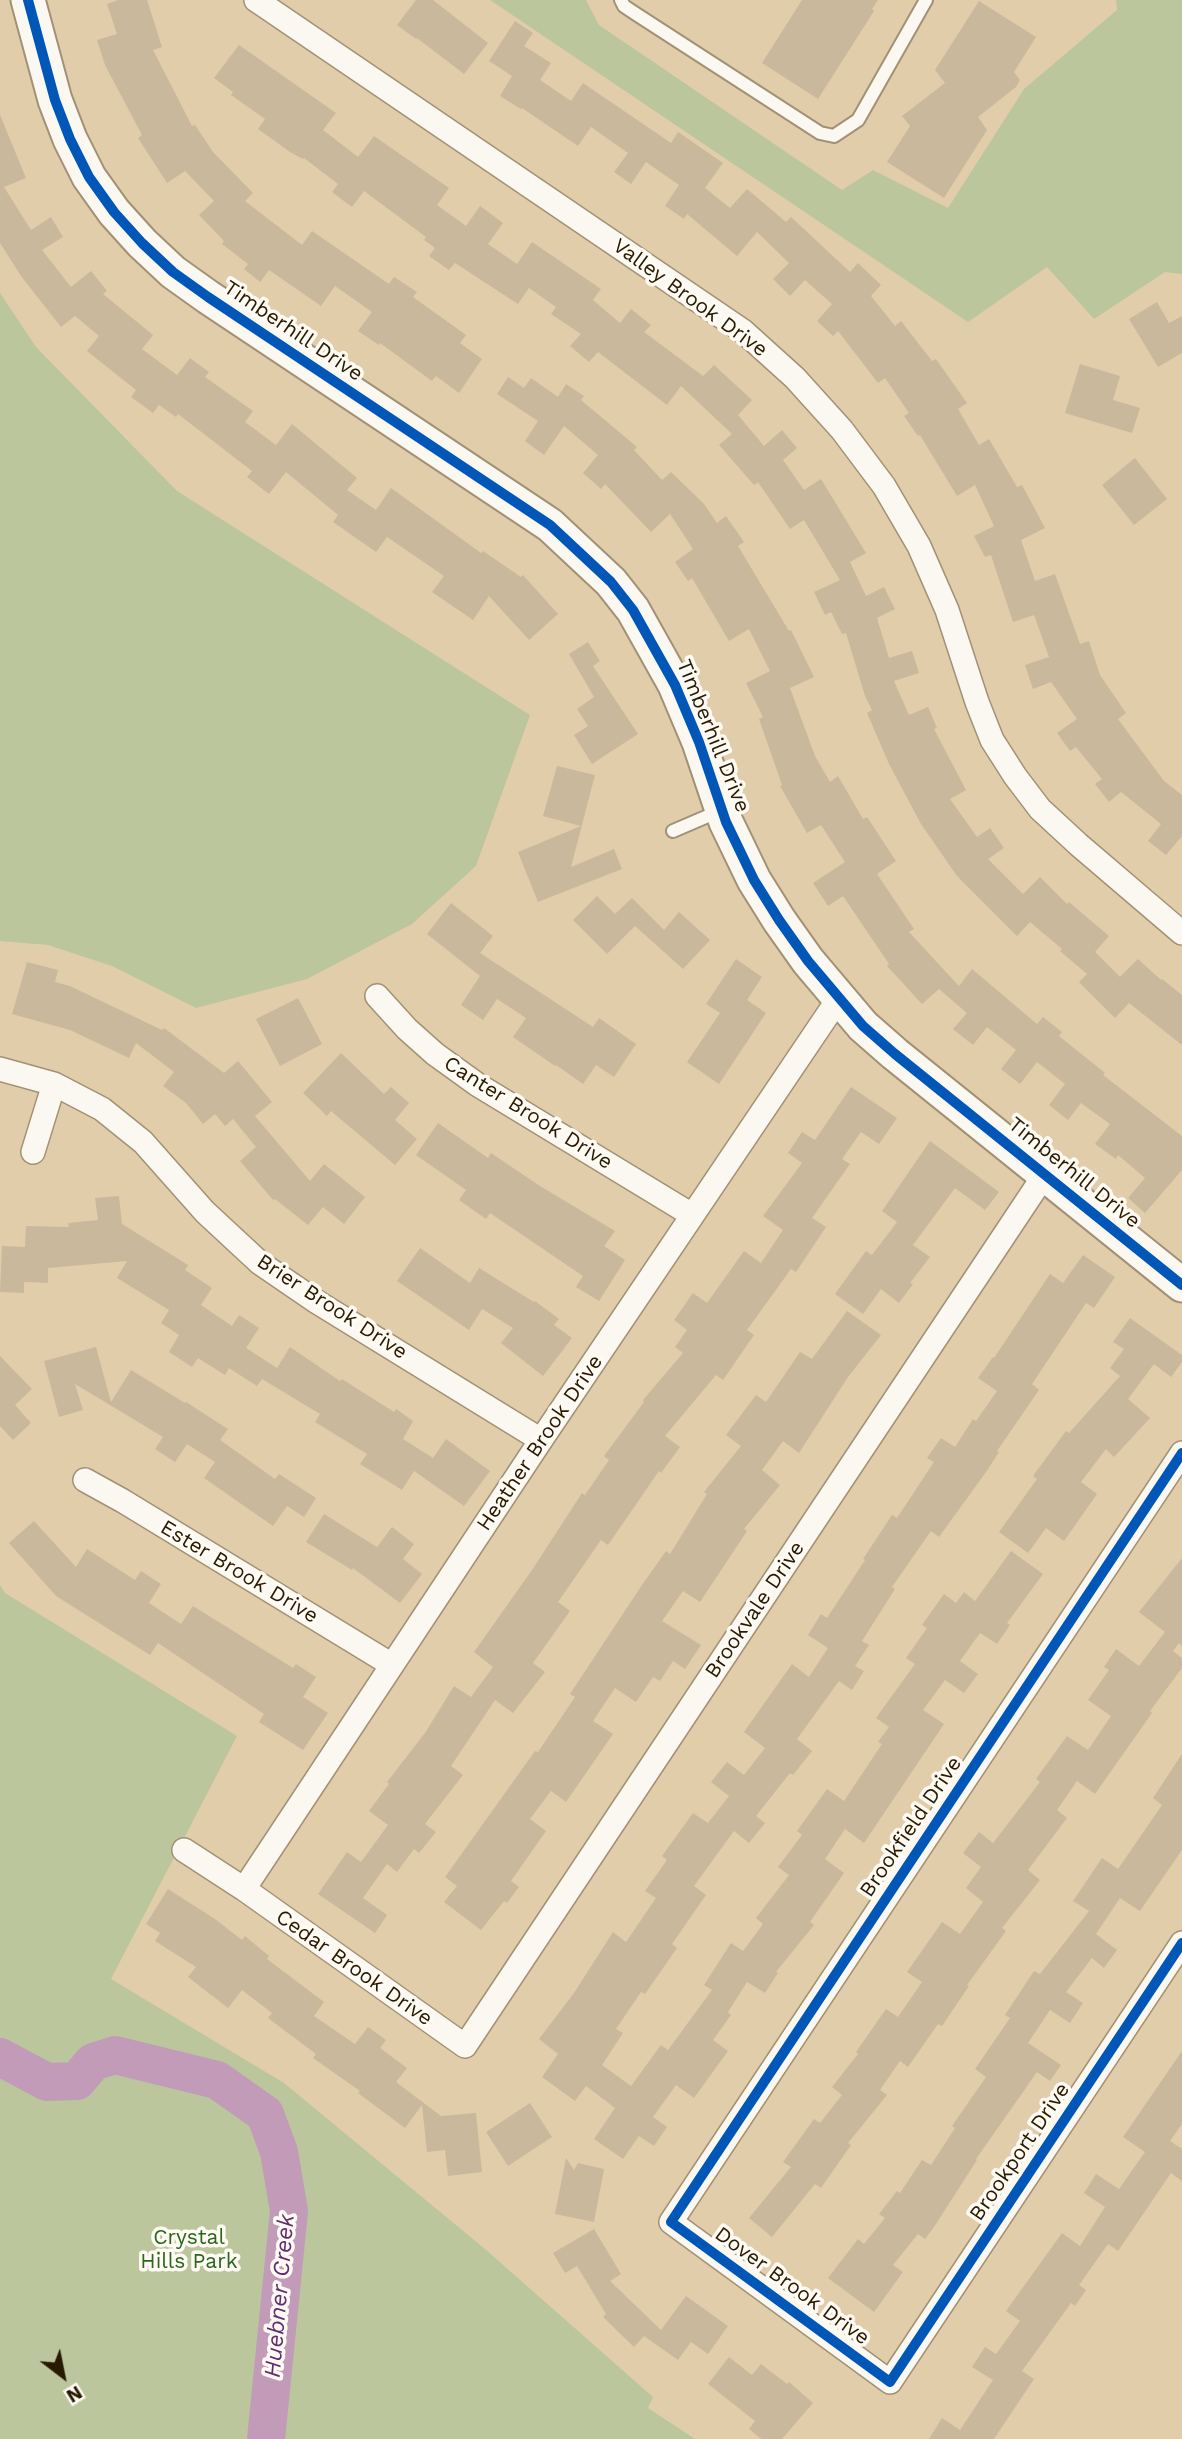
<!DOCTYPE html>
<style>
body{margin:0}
#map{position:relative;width:1182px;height:2439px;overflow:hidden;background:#e2cdaa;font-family:"Work Sans",sans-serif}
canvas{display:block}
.north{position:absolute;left:28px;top:2341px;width:70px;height:70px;-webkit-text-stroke:5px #fefaf4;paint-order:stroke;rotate:148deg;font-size:19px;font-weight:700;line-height:28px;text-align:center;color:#281a00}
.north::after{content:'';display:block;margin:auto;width:24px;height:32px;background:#281a00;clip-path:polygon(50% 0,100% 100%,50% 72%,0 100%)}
</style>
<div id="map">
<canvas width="1182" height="2439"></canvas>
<div class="north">N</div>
</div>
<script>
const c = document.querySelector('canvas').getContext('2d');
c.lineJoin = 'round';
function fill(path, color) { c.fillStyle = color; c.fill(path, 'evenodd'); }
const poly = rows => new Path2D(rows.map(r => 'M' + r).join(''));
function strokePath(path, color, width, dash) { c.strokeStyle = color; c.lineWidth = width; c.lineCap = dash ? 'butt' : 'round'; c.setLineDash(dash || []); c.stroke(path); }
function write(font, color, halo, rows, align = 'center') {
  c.font = font + ' "Work Sans",sans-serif'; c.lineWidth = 7; c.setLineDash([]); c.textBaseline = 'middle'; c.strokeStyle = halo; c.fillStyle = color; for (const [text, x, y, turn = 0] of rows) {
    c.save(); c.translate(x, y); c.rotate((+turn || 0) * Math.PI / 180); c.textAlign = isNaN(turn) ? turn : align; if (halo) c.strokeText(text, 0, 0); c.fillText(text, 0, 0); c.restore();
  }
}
fill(poly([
 [490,0,586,0,599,25,842,190,873,170,948,208,1024,89,1117,10,1116,0,1182,0,1182,274,1165,272,1094,319,1047,267,968,322],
 [0,293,36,347,177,491,530,715,476,866,412,924,307,979,196,1008,112,966,48,945,0,941],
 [0,1585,5,1593,237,1736,111,1979,284,2083,485,2249,653,2397,648,2408,695,2439,0,2439]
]), '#bbc69d');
strokePath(poly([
 [0,2057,47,2082,77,2081,93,2062,115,2055,217,2080,265,2114,279,2152,289,2211,266,2439]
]), '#c19bb8', 38);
fill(poly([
 [118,0,147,0,162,47,153,50,192,126,195,125,213,152,253,193,245,201,302,245,312,231,389,284,394,277,417,292,413,297,466,335,460,343,482,359,459,393,436,376,432,381,380,343,379,345,358,331,372,312,335,286,321,306,269,270,260,282,244,269,248,264,222,244,224,241,199,215,214,201,185,171,167,183,138,138,142,135,105,65,97,40,117,34,107,4],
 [416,0,433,0,488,43,464,74,417,38,416,39,397,25],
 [802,0,878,0,872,9,874,11,818,99,762,63],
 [979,1,1036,37,1014,72,1020,80,1016,87,978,117,987,130,944,198,887,162,910,126,902,116,945,83,935,70],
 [515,21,533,33,524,46,551,63,540,80,571,101,583,83,671,143,678,132,723,163,705,188,730,208,747,189,786,222,791,217,850,272,858,263,881,285,871,296,895,326,901,321,932,361,936,359,967,403,958,409,979,445,989,439,1017,487,1022,485,1045,528,1021,540,1035,581,1055,574,1080,644,1089,641,1100,675,1126,713,1118,719,1164,781,1182,795,1182,836,1166,855,1148,841,1161,824,1121,792,1109,802,1095,784,1102,779,1076,747,1070,751,1057,733,1077,719,1051,682,1033,689,1025,665,1049,657,1034,615,1013,622,991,555,985,557,974,536,994,526,975,485,957,496,920,435,918,436,904,416,909,413,885,378,878,383,838,331,833,336,817,321,832,304,805,280,790,296,773,279,789,263,757,232,737,256,687,214,684,219,665,206,679,185,646,162,631,184,614,172,628,153,591,127,578,146,522,108,521,109,500,96,512,76,489,61],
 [239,45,336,113,323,130,358,157,374,136,449,188,437,205,466,226,480,206,503,223,488,244,517,264,532,242,601,289,593,300,620,323,631,309,651,325,644,332,703,376,714,365,752,400,738,415,764,446,782,430,797,448,783,460,804,490,821,479,866,553,850,562,866,596,884,587,895,609,877,618,889,658,912,651,919,673,894,681,909,715,928,707,937,728,934,729,966,790,950,799,977,837,990,828,1004,848,988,859,1023,894,1040,877,1067,904,1069,902,1109,936,1095,952,1120,977,1138,959,1161,980,1162,979,1182,995,1182,1045,1129,1003,1115,1018,1079,982,1087,974,1060,951,1062,949,1030,922,1017,936,957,876,921,824,889,764,867,713,872,710,865,696,846,633,842,634,831,612,825,615,814,592,840,580,804,520,790,529,758,482,754,485,719,445,732,434,681,386,667,405,598,352,589,362,570,346,581,334,551,314,556,307,529,288,518,304,455,263,449,270,429,256,435,248,424,240,426,237,364,191,352,207,332,192,338,184,304,158,303,159,290,152,258,129,265,119,231,95,233,92,214,78],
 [0,115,26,178,4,187,31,230,51,217,63,237,42,250,71,287,91,271,107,291,103,294,153,335,142,349,177,375,190,358,209,372,205,377,253,411,245,422,276,445,292,424,357,478,347,490,376,510,391,488,481,553,483,551,521,577,523,575,558,614,529,640,489,596,473,620,432,592,444,576,387,537,376,552,333,522,338,515,286,472,269,494,247,477,252,471,178,414,176,417,159,405,153,413,131,397,136,390,87,351,99,336,75,316,61,327,21,276,0,243],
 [1157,302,1169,323,1182,316,1182,353,1158,367,1129,319],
 [1080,364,1120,376,1113,400,1140,408,1132,433,1065,413],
 [508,377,524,388,531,378,558,397,566,384,584,396,581,400,637,447,634,450,662,480,671,472,704,504,717,523,726,516,744,542,738,546,789,631,791,630,814,677,790,688,815,756,830,782,838,776,863,819,867,817,896,861,877,874,914,929,909,932,959,986,972,969,1037,1024,1043,1017,1062,1032,1059,1036,1105,1073,1103,1075,1182,1136,1182,1170,1145,1213,1128,1198,1145,1178,1118,1155,1116,1159,1095,1144,1110,1124,1081,1103,1068,1120,1049,1105,1065,1084,1037,1062,1020,1084,1001,1069,1016,1050,987,1027,973,1045,953,1029,967,1013,939,989,922,1004,887,966,889,964,843,896,828,906,813,883,845,862,821,825,807,833,780,786,782,785,759,719,763,717,746,683,770,671,749,629,729,641,692,578,688,581,675,562,693,549,670,514,651,532,605,484,601,489,583,473,598,455,564,426,544,455,525,441,538,421,497,394],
 [1135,458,1167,499,1134,525,1102,485],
 [588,642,600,661,593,666,638,734,592,764,574,735,588,726,577,709,594,697,569,654],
 [557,766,595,775,571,867,614,849,622,869,538,902,518,852,581,826,543,816],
 [597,896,615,914,632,898,664,930,679,912,710,940,683,969,635,926,607,954,573,920],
 [451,903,493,936,480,953,593,1027,599,1018,636,1044,614,1077,596,1065,583,1084,556,1065,555,1066,513,1037,526,1018,497,999,483,1020,461,1005,480,976,427,934],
 [736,959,762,977,747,1000,766,1013,719,1084,687,1062,720,1013,706,1004],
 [27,962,58,970,55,982,70,986,162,1030,164,1028,224,1073,238,1061,272,1102,255,1116,310,1181,324,1164,365,1197,344,1224,323,1207,308,1225,275,1199,273,1200,240,1161,256,1147,233,1119,225,1126,215,1114,203,1124,186,1103,163,1086,174,1072,136,1043,129,1058,70,1030,12,1014],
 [298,998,322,1044,280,1066,256,1019],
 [341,1053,384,1094,391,1087,409,1103,395,1120,417,1139,395,1165,331,1111,327,1116,303,1093],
 [851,1087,897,1118,879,1144,861,1132,842,1159,850,1164,812,1218,826,1227,796,1272,791,1269,747,1330,754,1335,723,1380,716,1375,665,1436,680,1447,661,1473,659,1471,608,1545,601,1540,558,1602,570,1611,533,1663,545,1672,513,1713,495,1700,451,1766,463,1775,425,1824,436,1832,419,1853,414,1849,397,1872,387,1864,363,1898,387,1915,375,1933,318,1894,347,1852,361,1862,388,1825,369,1811,389,1784,387,1782,425,1733,454,1686,471,1697,493,1667,474,1652,532,1570,582,1493,585,1495,609,1460,604,1456,644,1402,643,1400,683,1353,675,1347,687,1330,674,1320,693,1293,707,1303,744,1251,761,1263,783,1230,763,1216,802,1163,788,1153,802,1132,815,1140],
 [438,1123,488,1158,491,1153,540,1186,615,1231,604,1246,625,1260,599,1301,576,1287,583,1276,490,1213,486,1219,459,1200,466,1190,416,1155],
 [930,1141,999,1192,985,1210,955,1188,913,1245,930,1257,910,1283,913,1284,899,1303,881,1289,863,1314,835,1294,866,1251,872,1255,897,1222,882,1211],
 [119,1196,122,1224,188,1265,185,1270,212,1288,201,1305,232,1326,239,1315,259,1328,246,1348,277,1368,290,1347,340,1381,342,1379,394,1412,396,1409,413,1421,403,1439,433,1458,446,1439,490,1471,464,1506,414,1471,402,1490,360,1464,367,1454,315,1422,320,1414,262,1379,257,1386,229,1368,225,1375,198,1358,192,1367,169,1352,179,1335,161,1323,169,1310,117,1278,127,1261,48,1268,48,1283,24,1282,24,1293,0,1292,2,1246,25,1247,26,1226,69,1227,68,1223,98,1220,95,1198],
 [420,1248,470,1283,479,1268,534,1302,535,1301,559,1319,554,1325,572,1338,543,1376,501,1343,513,1328,482,1309,469,1330,397,1281],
 [1083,1255,1115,1277,1094,1308,1086,1303,1032,1384,1039,1390,997,1451,999,1452,986,1472,939,1537,931,1531,892,1587,895,1589,862,1641,869,1645,855,1666,864,1671,852,1690,839,1681,797,1739,812,1751,793,1775,790,1773,756,1816,765,1823,749,1843,734,1831,694,1886,706,1895,672,1944,677,1948,645,1994,641,1992,616,2029,623,2033,602,2065,631,2086,661,2045,668,2050,712,1990,704,1985,731,1943,743,1951,763,1924,756,1918,789,1875,778,1867,802,1835,797,1831,827,1789,844,1801,882,1744,878,1742,889,1727,876,1718,915,1664,906,1658,927,1628,922,1625,944,1594,956,1603,964,1592,975,1601,1011,1551,1043,1574,1007,1623,1010,1625,997,1644,980,1633,960,1661,978,1674,964,1693,945,1680,923,1710,944,1724,864,1843,845,1829,825,1859,844,1873,810,1922,814,1925,776,1972,778,1973,765,1993,747,1982,728,2012,731,2015,713,2040,728,2051,694,2098,676,2085,653,2117,667,2127,654,2146,639,2136,623,2159,594,2139,615,2108,586,2086,575,2101,542,2077,558,2054,539,2039,574,1993,613,1932,626,1942,656,1898,645,1891,667,1860,662,1856,693,1813,708,1823,729,1796,711,1782,727,1762,744,1775,765,1748,744,1732,792,1664,809,1677,828,1648,808,1635,821,1614,827,1618,865,1560,863,1559,892,1515,897,1518,934,1462,927,1458,941,1438,955,1447,973,1419,976,1421,997,1391,978,1378,993,1357,994,1358,1050,1274,1063,1283],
 [847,1311,881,1335,848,1377,799,1453,783,1441,762,1470,780,1485,744,1529,747,1531,700,1602,683,1591,662,1621,701,1645,685,1669,673,1661,660,1681,653,1677,636,1702,615,1688,593,1721,613,1734,566,1802,551,1791,530,1819,546,1831,511,1881,519,1887,507,1903,504,1901,481,1930,444,1902,457,1886,445,1877,535,1751,538,1752,575,1697,570,1694,640,1588,666,1551,670,1554,707,1494,704,1492,741,1446,726,1435,756,1395,766,1402,800,1352,812,1359],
 [1130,1318,1182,1355,1182,1362,1171,1377,1154,1364,1128,1399,1150,1418,1114,1457,1106,1449,1081,1482,1097,1494,1064,1541,1046,1528,1028,1553,999,1532,1037,1479,1033,1476,1066,1431,1069,1433,1120,1376,1110,1368,1124,1349,1113,1342],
 [96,1347,111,1402,131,1370,185,1403,186,1402,228,1429,220,1440,275,1479,279,1474,316,1498,304,1517,287,1506,273,1526,204,1478,215,1462,187,1444,175,1462,155,1449,163,1437,75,1384,83,1410,59,1417,44,1361],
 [0,1356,32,1389,15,1405,31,1423,13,1440,0,1426],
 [324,1514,377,1547,392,1527,414,1544,403,1559,422,1574,400,1603,353,1568,352,1570,306,1542],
 [34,1521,76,1567,87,1549,135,1580,141,1571,161,1584,149,1603,181,1624,193,1606,293,1668,296,1664,316,1677,303,1697,328,1713,303,1750,259,1722,264,1714,158,1643,150,1655,56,1596,9,1543],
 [1182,1558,1182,1646,1179,1643,1173,1651,1182,1658,1182,1668,1150,1711,1152,1713,1095,1794,1077,1781,1057,1810,1067,1818,1028,1870,1040,1880,1002,1928,1006,1931,967,1985,969,1986,942,2026,938,2024,908,2067,900,2061,880,2090,887,2095,848,2143,851,2145,821,2188,815,2184,772,2237,749,2218,791,2167,783,2162,814,2119,820,2123,842,2095,832,2087,858,2054,856,2052,886,2009,898,2017,922,1982,907,1972,942,1922,960,1934,983,1902,966,1888,981,1867,963,1853,979,1832,993,1843,1040,1782,1036,1779,1067,1736,1088,1750,1111,1716,1088,1700,1109,1670,1104,1667,1116,1649,1139,1666,1165,1632,1139,1612],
 [1182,1754,1182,1850,1140,1911,1120,1898,1096,1934,1117,1950,1104,1968,1092,1958,1066,1992,1083,2003,1070,2023,1050,2010,1028,2043,1061,2065,1050,2081,1037,2072,976,2159,977,2160,934,2227,925,2239,918,2234,893,2265,903,2272,874,2312,828,2278,858,2239,864,2244,885,2218,879,2214,897,2191,900,2193,922,2160,931,2165,955,2128,952,2126,986,2077,975,2069,1010,2018,1005,2015,1034,1971,1040,1974,1089,1911,1073,1901,1102,1858,1118,1869,1162,1805,1153,1798],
 [168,1889,215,1919,242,1940,245,1936,269,1956,267,1959,324,2002,314,2016,355,2044,368,2027,386,2040,380,2048,407,2068,396,2082,441,2116,476,2113,482,2172,448,2176,445,2150,427,2152,422,2105,405,2128,358,2093,360,2091,313,2058,316,2054,268,2018,272,2013,242,1990,228,2008,188,1977,196,1967,155,1941,160,1933,146,1924],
 [1182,2051,1182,2124,1170,2141,1182,2149,1182,2181,1171,2173,1118,2251,1108,2244,1079,2285,1086,2290,1075,2306,1071,2303,1022,2371,1034,2379,994,2439,929,2439,942,2418,960,2430,993,2380,972,2367,985,2347,996,2354,1020,2321,1006,2311,1062,2233,1080,2246,1105,2207,1084,2193,1096,2174,1119,2189,1145,2152,1123,2137],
 [530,2103,552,2137,508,2166,486,2132],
 [566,2158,574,2170,578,2163,604,2169,594,2222,555,2214],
 [594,2229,621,2274,610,2281,661,2330,686,2296,728,2326,708,2354,691,2342,678,2360,644,2336,634,2347,603,2317,606,2314,577,2266,565,2273,553,2253],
 [729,2357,752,2375,761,2364,787,2384,789,2382,813,2403,782,2439,761,2439,749,2429,755,2421,708,2384]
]), '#c9b89c');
const lane = poly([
 [621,0,624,6,636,14,820,133,834,136,858,120,926,0],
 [673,831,722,810]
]);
const street = poly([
 [256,0,743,331,795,378,842,430,884,486,919,546,947,610,977,702,992,740,1015,776,1040,809,1079,845,1182,933],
 [377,996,407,1029,435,1054,478,1085,692,1215],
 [0,1069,54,1084,102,1109,143,1142,205,1212,260,1263,317,1302,541,1440],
 [33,1152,54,1084],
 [1182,1453,671,2222,890,2382,1182,1943],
 [85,1480,123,1501,392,1665],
 [184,1850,244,1889,465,2046,1045,1174],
 [244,1889,541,1440,839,998]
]);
const secondary = poly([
 [28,0,55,100,70,139,89,177,114,212,142,243,173,272,208,297,550,525,611,582,633,610,675,685,699,742,726,822,754,880,779,920,808,961,863,1026,895,1054,1182,1285]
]);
strokePath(lane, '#a19175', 16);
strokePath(street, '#a19175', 26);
strokePath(secondary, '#a19175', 37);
strokePath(lane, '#fbf8f2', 12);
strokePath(street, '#fbf8f2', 23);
strokePath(secondary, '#fbf8f2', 33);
strokePath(poly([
 [28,0,55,100,70,139,89,177,114,212,142,243,173,272,208,297,550,525,611,582,633,610,675,685,699,742,726,822,754,880,779,920,808,961,863,1026,895,1054,1182,1285],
 [1182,1453,671,2222,890,2382,1182,1943]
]), '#0057b8', 10);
write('21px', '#281a00', '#fefaf4', [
 ["Valley Brook Drive",690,298,36],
 ["Timberhill Drive",293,331,34],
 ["Timberhill Drive",713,736,68],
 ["Canter Brook Drive",528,1113,32],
 ["Timberhill Drive",1074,1173,39],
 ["Brier Brook Drive",332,1307,33],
 ["Heather Brook Drive",540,1443,-56],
 ["Ester Brook Drive",239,1572,31],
 ["Brookvale Drive",755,1610,-56],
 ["Brookfield Drive",911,1827,-56],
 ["Cedar Brook Drive",354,1968,35],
 ["Brookport Drive",1020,2152,-56],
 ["Dover Brook Drive",792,2286,36]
]);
write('21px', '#2a671a', '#fefaf4', [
 ["Crystal",189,2238],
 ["Hills Park",189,2262]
]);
write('italic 23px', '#632b70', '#fefaf4', [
 ["Huebner Creek",280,2296,-85]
]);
</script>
